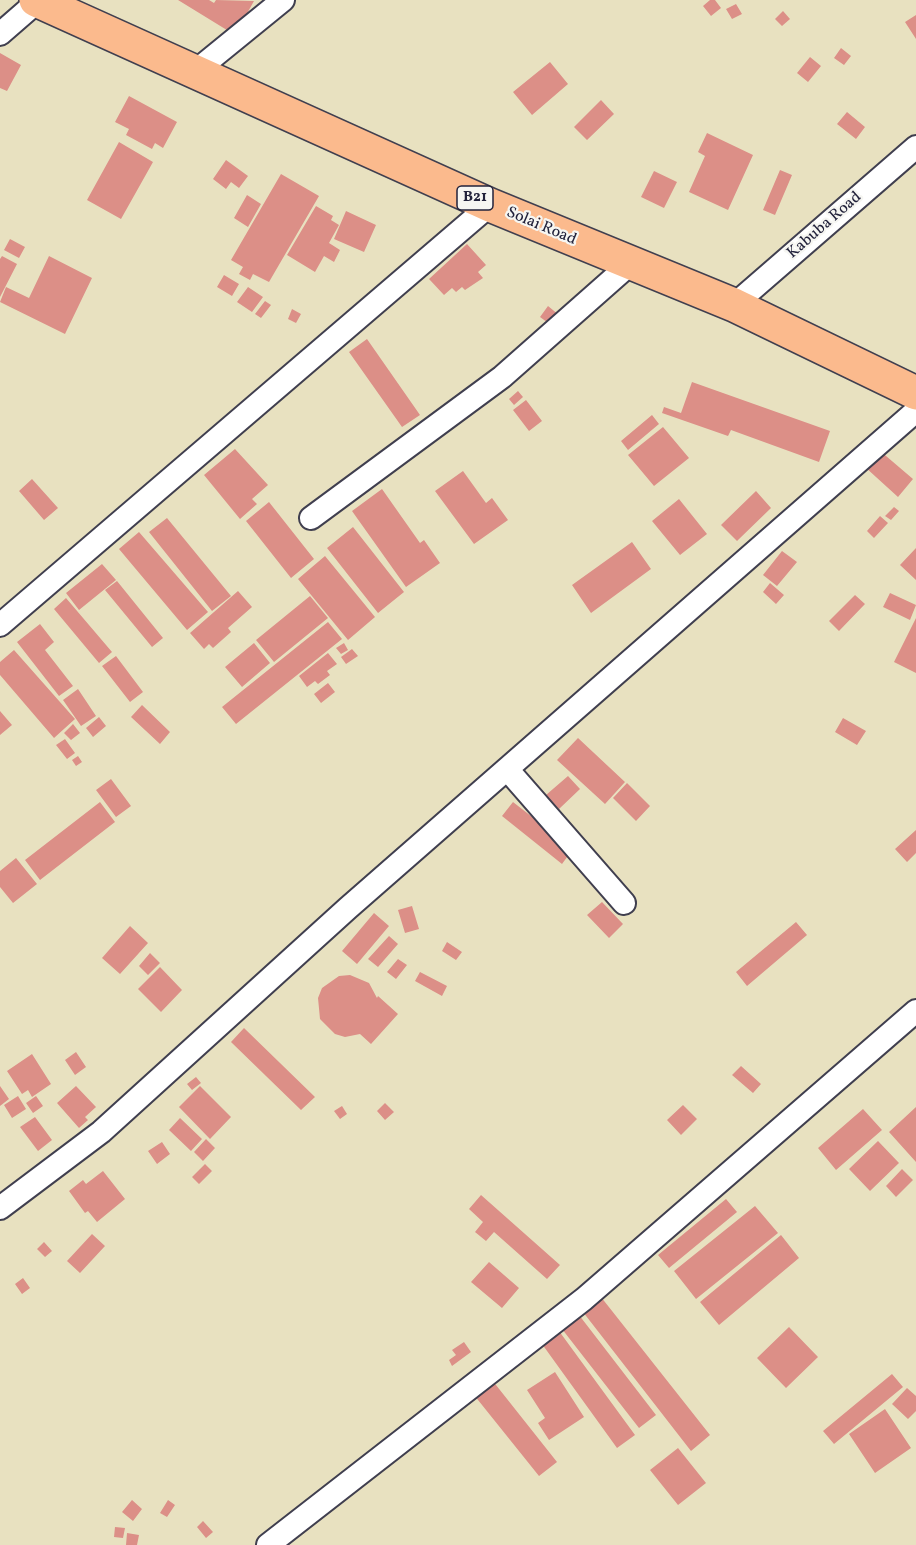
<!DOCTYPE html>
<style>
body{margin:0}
canvas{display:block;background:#e8e1c0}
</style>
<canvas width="916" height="1545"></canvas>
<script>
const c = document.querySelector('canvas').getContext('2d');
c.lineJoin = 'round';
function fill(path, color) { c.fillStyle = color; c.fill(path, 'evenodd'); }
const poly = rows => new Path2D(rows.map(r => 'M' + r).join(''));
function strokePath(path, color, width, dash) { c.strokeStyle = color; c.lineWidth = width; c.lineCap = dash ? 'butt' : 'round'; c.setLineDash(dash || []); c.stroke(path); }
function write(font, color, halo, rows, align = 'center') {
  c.font = font + ' Vollkorn,serif'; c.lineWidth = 4.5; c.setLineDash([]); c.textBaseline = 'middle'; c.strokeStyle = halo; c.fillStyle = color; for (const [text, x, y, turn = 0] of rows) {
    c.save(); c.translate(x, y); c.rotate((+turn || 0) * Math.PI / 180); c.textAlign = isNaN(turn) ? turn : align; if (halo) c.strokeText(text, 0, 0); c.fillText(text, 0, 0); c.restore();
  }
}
fill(poly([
 [178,0,209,0,214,3,216,0,254,1,235,35],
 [710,0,715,0,721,8,711,16,703,6],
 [736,4,742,14,732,19,726,9],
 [783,11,790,19,782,26,775,19],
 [916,15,916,39,905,22],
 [841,48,851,56,844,65,834,58],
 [0,53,21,65,7,91,0,88],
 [810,57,821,66,808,82,797,73],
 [550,62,568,84,532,115,513,92],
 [129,96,177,122,163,148,155,143,152,149,126,135,129,129,115,122],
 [601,100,614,114,587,140,574,127],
 [847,112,865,127,856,139,837,124],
 [707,133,753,155,728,210,689,192,705,156,698,152],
 [119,142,153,162,121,219,87,200],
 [226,160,248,176,239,188,231,182,226,189,213,179],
 [780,170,792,175,775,215,763,210],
 [654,171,677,182,664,208,641,197],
 [281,174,319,196,269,282,253,274,250,280,239,274,243,267,231,260],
 [247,195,261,204,248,227,234,218],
 [316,206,333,216,331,220,339,225,329,243,340,250,334,262,324,256,315,272,287,255],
 [346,211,376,225,364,252,334,239],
 [10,239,25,247,19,258,4,250],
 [467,244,486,265,478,272,483,278,465,290,462,287,456,292,452,288,444,295,429,279],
 [2,256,17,264,0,297,0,259],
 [49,256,92,278,65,334,0,302,6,287,29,298],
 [224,275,239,284,232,296,217,287],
 [248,287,263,297,252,312,237,302],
 [265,301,271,305,261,318,255,314],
 [548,306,559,315,551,325,540,317],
 [292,309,301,314,296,323,288,319],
 [367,339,420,415,402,427,349,352],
 [692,382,830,431,819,462,731,430,728,436,662,413,664,407,681,413],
 [518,391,523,397,514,405,509,399],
 [526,400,542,421,529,431,513,410],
 [652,415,659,424,628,450,621,441],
 [663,427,689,458,654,486,628,455],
 [235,449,268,485,252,499,257,504,240,519,204,475],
 [879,450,913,479,898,497,865,467],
 [463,471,486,503,492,498,508,520,474,544,435,491],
 [32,479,58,508,44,520,19,491],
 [382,489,420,543,424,540,440,563,406,587,352,511],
 [756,491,771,508,737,541,721,525],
 [679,499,707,534,680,555,652,521],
 [269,502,314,559,291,578,246,521],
 [894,507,899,511,891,520,885,516],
 [880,516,888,523,874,538,867,531],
 [167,518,231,596,212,611,149,532],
 [353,527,404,592,378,613,327,548],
 [139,532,208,612,187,630,119,549],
 [632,542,651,569,591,613,572,585],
 [916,548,916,580,900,565],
 [782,551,797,562,777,586,763,575],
 [325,556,375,617,348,640,298,579],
 [102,564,116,580,79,610,66,593],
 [117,581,163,638,152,647,105,590],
 [770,583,784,595,776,604,763,592],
 [238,591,252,607,228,628,231,632,213,648,209,644,204,649,190,633],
 [890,593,916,605,910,620,883,607],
 [855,595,865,604,839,631,829,621],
 [310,596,328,618,274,662,256,640],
 [66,598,112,652,99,663,54,609],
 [916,618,916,673,894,662],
 [328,622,342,639,236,724,222,707],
 [40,624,54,642,45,650,73,686,59,696,17,642],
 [254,643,270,663,242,687,225,667],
 [344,643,348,650,341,654,336,648],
 [352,649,358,656,346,664,341,657],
 [14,650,75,719,54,738,0,675,0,662],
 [328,653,337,664,327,671,330,675,318,684,315,681,307,687,299,676],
 [116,656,143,692,130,702,102,666],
 [328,683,335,692,321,703,314,694],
 [78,689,96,716,81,726,63,700],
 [142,705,170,732,160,744,131,717],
 [0,711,12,725,0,735],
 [99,717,106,726,93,737,86,728],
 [843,718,866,731,857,745,835,732],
 [73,724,80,733,71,740,64,733],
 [578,738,625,782,605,804,557,760],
 [65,739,75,753,67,759,56,745],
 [78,756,82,762,76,766,72,760],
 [568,776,580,789,559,809,546,795],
 [111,779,131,806,116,817,96,790],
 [627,783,650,806,636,821,613,798],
 [100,802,115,822,40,880,25,860],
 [513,802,573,849,562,864,502,816],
 [916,830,916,853,907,862,895,849],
 [16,858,37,884,13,903,0,887,0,871],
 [602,902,623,924,609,938,587,915],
 [412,906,419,929,405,933,398,910],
 [374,913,389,926,357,964,342,951],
 [796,922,807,935,747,986,736,972],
 [130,926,148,943,120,974,102,958],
 [389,936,398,944,378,967,368,959],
 [447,942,462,952,456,960,442,951],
 [150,953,160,963,148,975,139,966],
 [398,959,407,965,396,979,387,972],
 [160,967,182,990,161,1012,138,989],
 [420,972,447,986,442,996,415,981],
 [350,975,369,983,377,998,378,996,398,1014,371,1044,360,1034,345,1037,335,1034,320,1019,318,998,322,988,339,976],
 [244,1028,315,1097,301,1110,231,1042],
 [76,1052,86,1067,75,1075,65,1060],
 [32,1054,51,1084,32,1097,28,1090,22,1094,7,1071],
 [741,1066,761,1084,753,1093,732,1075],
 [196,1077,201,1083,192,1090,187,1084],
 [0,1086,9,1099,0,1106],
 [76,1086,96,1107,85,1117,88,1120,79,1128,57,1103],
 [200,1086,231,1117,210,1139,179,1107],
 [18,1096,26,1109,12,1118,4,1105],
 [36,1096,43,1106,33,1113,26,1103],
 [385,1103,394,1112,385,1120,377,1111],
 [683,1105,697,1119,681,1135,667,1120],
 [342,1106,347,1114,340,1119,334,1111],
 [916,1107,916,1162,889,1132],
 [863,1109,882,1130,836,1170,818,1148],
 [35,1117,52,1140,38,1151,20,1127],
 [180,1118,202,1139,191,1151,169,1130],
 [206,1139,215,1148,203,1161,194,1152],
 [878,1141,899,1163,870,1191,849,1169],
 [162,1142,170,1154,157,1164,148,1151],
 [205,1164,212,1171,199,1184,192,1177],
 [902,1169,913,1180,896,1197,886,1186],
 [103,1171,125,1199,97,1222,88,1211,85,1213,69,1191,83,1180,86,1184],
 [481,1195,560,1265,547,1279,494,1232,486,1241,475,1232,483,1222,469,1209],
 [726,1199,737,1212,669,1268,658,1255],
 [755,1206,778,1233,696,1299,674,1271],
 [92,1234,105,1246,80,1273,67,1261],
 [781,1235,799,1258,719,1325,700,1302],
 [44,1242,52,1251,45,1257,37,1249],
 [489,1262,519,1288,502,1308,471,1282],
 [23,1278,30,1288,22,1294,15,1284],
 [601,1297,710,1435,691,1451,583,1312],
 [579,1315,656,1415,639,1428,562,1329],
 [789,1327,818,1357,786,1388,757,1358],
 [559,1331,635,1435,617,1448,542,1344],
 [464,1342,471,1352,452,1366,449,1360,456,1355,452,1350],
 [555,1372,584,1417,549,1440,538,1423,545,1418,527,1390],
 [892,1374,903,1387,834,1444,823,1431],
 [492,1380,557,1462,539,1476,474,1395],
 [907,1388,916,1396,916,1411,908,1419,892,1404],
 [885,1409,911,1448,875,1473,849,1434],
 [678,1448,706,1483,678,1505,650,1470],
 [132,1500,142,1509,133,1521,122,1512],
 [168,1500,175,1505,167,1517,160,1513],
 [203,1521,213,1532,206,1538,197,1527],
 [115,1527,125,1528,123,1538,114,1537],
 [127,1533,139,1535,137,1545,126,1545]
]), '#dc8f87');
const street = poly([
 [0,34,38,1],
 [197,70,283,0],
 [734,305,916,147],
 [311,518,502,377,630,264],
 [0,625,490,205],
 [507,769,624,903],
 [0,1208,101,1132,348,908,916,411],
 [268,1545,584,1299,916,1011]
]);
const highway = poly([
 [36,0,490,205,734,305,916,393]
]);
strokePath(street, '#403f4f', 26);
strokePath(highway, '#403f4f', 36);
strokePath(street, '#fff', 22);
strokePath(highway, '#fbba8d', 33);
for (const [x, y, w] of [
 [475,198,36]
]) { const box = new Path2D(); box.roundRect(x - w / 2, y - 12, w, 24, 4.5); c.fillStyle = '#f6f6f2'; c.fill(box); strokePath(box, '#22223b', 1.5); }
write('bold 15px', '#22223b', null, [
 ["B21",475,198]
]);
write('16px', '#22223b', '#f6f6f2', [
 ["Kabuba Road",825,226,-41],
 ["Solai Road",541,227,23]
]);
</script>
